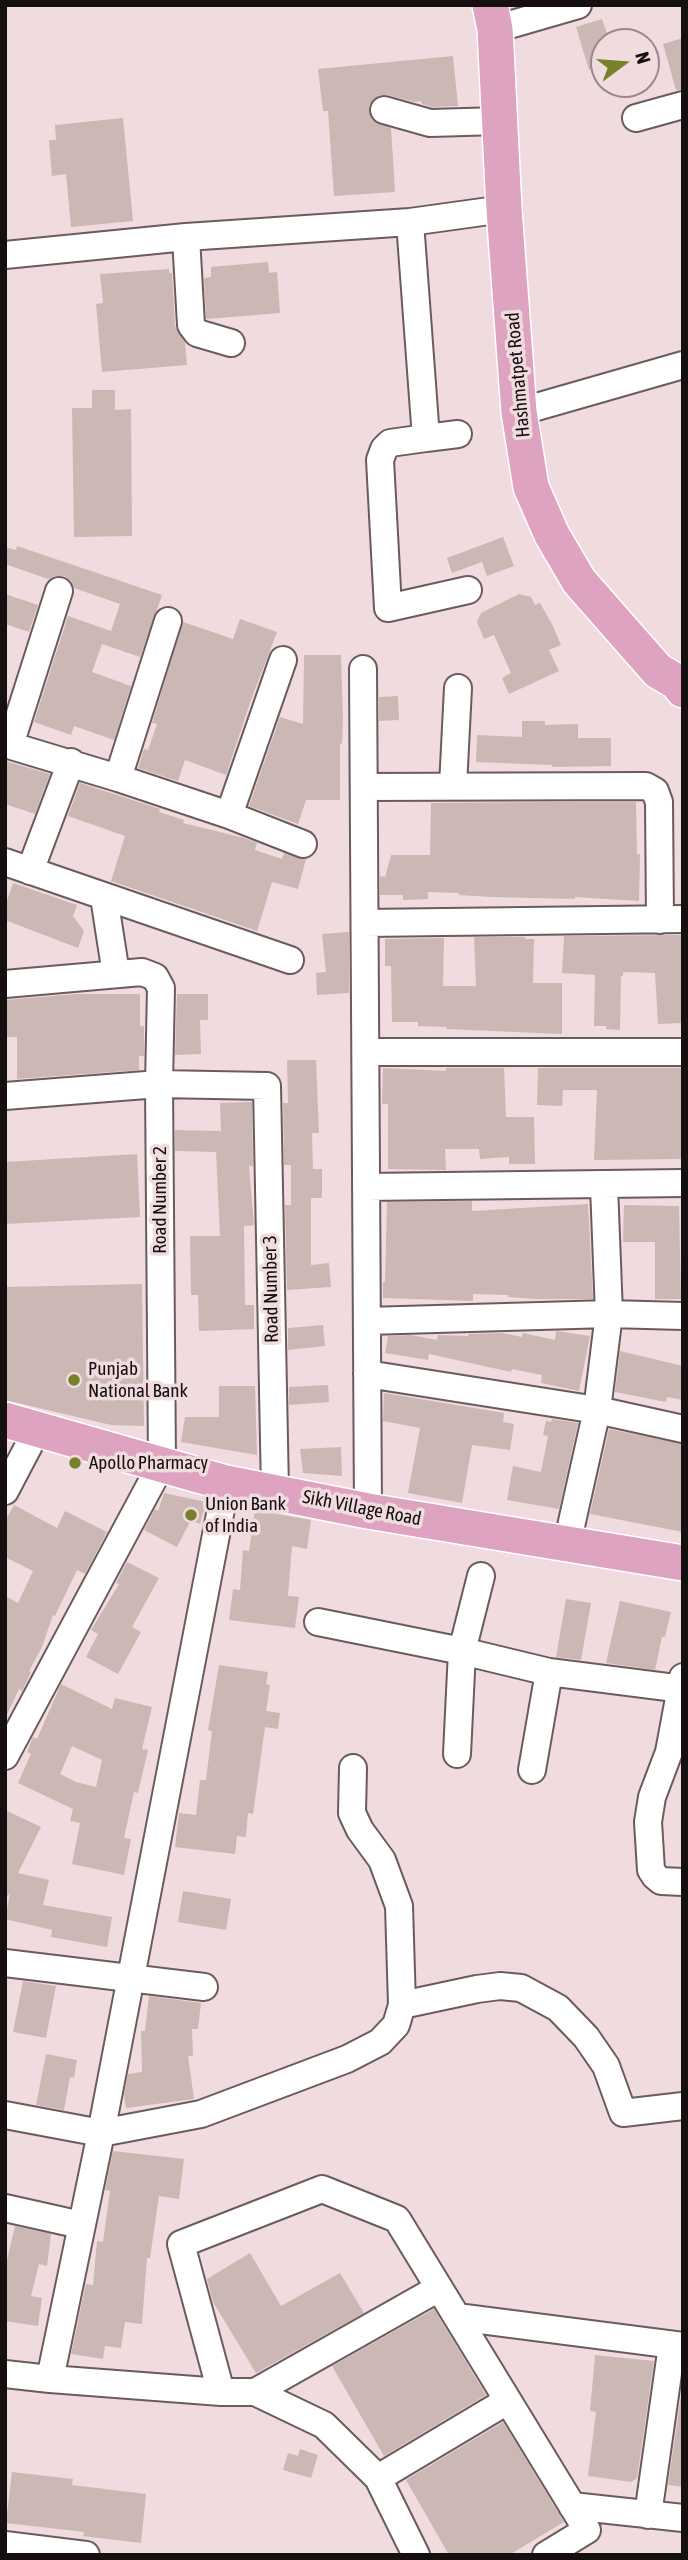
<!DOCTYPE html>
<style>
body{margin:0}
#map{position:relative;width:688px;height:2560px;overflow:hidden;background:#f0dbde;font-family:"Asap Condensed",sans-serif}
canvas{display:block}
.frame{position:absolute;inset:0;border:7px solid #150f10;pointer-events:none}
.north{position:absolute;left:590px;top:28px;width:70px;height:70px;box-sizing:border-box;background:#f0dbde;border:2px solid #98898c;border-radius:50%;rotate:74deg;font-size:19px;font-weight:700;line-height:28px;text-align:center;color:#150f10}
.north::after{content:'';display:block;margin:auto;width:24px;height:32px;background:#77802b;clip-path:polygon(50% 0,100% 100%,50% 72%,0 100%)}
</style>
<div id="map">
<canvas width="688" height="2560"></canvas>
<div class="frame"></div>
<div class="north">N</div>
</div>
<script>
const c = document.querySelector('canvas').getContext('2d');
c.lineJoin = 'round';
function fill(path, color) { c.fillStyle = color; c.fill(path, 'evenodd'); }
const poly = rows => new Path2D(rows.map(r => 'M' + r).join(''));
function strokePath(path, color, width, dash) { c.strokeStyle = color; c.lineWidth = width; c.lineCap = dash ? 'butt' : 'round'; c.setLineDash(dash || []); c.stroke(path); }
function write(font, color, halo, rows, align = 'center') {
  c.font = font + ' "Asap Condensed",sans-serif'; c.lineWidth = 7; c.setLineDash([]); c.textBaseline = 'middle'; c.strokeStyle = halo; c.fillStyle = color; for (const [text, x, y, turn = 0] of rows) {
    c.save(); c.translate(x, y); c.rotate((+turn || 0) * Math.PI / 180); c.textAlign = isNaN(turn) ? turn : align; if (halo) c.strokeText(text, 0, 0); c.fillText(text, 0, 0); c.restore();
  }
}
fill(poly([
 [602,19,610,42,604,42,604,65,589,70,576,27],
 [683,38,683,90,676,90,663,44],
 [453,56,458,106,432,107,422,104,421,101,414,102,388,95,379,95,369,105,369,113,372,120,391,128,395,192,334,196,328,111,323,111,318,69],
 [123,118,133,221,71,227,66,174,52,176,49,140,56,140,55,125],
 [268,262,269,273,277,272,280,313,206,319,204,278,211,277,211,267],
 [169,269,169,273,172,273,175,326,185,343,187,365,102,372,96,304,103,303,100,274],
 [92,390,115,390,115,410,131,409,132,536,74,537,72,408,92,408],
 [503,537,514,566,487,576,482,562,452,573,447,558],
 [17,546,162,595,140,657,102,644,92,672,131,686,114,740,74,726,71,735,34,722,68,616,111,631,120,604,74,588,71,581,64,576,56,576,48,579,5,564,5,547,16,550],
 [5,594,38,605,29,632,5,624],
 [519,594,531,597,535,605,540,603,553,626,561,645,549,650,559,671,509,694,502,678,511,673,494,635,484,639,477,622,481,613],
 [240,619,277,632,251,700,226,775,185,760,178,781,138,768,144,749,148,750,157,724,152,723,183,622,233,639],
 [304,655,341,655,343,719,342,743,340,744,340,800,306,800,298,824,249,806,280,717,303,724],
 [398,696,399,720,379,721,379,697],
 [522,721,545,721,545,725,578,724,578,738,611,738,611,766,552,767,552,765,476,762,477,735,522,737],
 [5,761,50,774,35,814,5,804],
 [80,783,160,809,159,812,184,820,183,823,244,838,257,843,255,850,282,859,284,853,306,859,298,889,272,882,257,931,111,881,125,836,68,816],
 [553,802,636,802,637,854,640,854,639,901,575,897,575,899,491,897,459,895,459,893,428,892,428,899,403,900,403,895,380,895,380,876,385,877,391,855,430,855,431,803],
 [13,883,77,905,73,916,84,931,78,948,5,920,5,906],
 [349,932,349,993,317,995,316,973,326,972,322,934],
 [681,935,682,1023,658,1024,655,973,623,972,623,976,621,976,620,1030,606,1029,606,1026,594,1026,595,975,562,973,564,936],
 [474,937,525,937,525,939,534,939,533,983,562,983,562,1034,446,1029,447,1027,418,1026,418,1022,392,1022,391,966,385,966,385,939,444,938,443,986,476,986],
 [77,994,140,994,140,1026,144,1026,144,1056,139,1056,139,1070,17,1079,17,1037,5,1037,5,1000],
 [177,994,208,994,208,1020,200,1020,201,1054,175,1055],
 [287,1060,316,1060,319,1133,312,1133,313,1169,322,1169,322,1198,311,1198,311,1265,329,1263,331,1287,287,1290,285,1205,291,1205,291,1165,284,1165,283,1103,288,1103],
 [383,1068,446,1071,446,1068,504,1068,506,1117,534,1117,535,1164,509,1164,509,1157,480,1159,479,1149,445,1149,446,1170,388,1169,388,1104,382,1104],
 [538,1068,681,1068,682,1159,594,1160,597,1090,563,1090,562,1106,537,1105],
 [252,1102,253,1166,249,1166,254,1225,244,1226,245,1305,254,1305,254,1329,199,1331,198,1295,191,1295,190,1236,220,1236,216,1152,175,1151,175,1130,221,1131,220,1103],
 [137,1154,140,1217,5,1224,5,1162],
 [472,1201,472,1211,588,1204,593,1299,536,1299,508,1297,508,1295,473,1294,473,1301,383,1298,383,1282,385,1282,387,1202],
 [624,1205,679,1206,681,1299,655,1299,655,1242,623,1242],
 [142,1284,144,1426,111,1425,5,1400,5,1287],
 [323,1325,325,1346,288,1350,288,1328],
 [556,1331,590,1336,579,1391,541,1383,542,1375,512,1369,511,1372,429,1354,428,1360,385,1353,388,1336,411,1335,437,1340,438,1335,468,1336,469,1334,502,1333,522,1337,523,1333,555,1340],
 [620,1351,683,1366,683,1400,667,1397,666,1402,615,1392],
 [328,1385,329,1402,289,1405,289,1387],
 [219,1386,255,1386,257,1455,181,1442,185,1417,219,1417],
 [384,1393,504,1413,503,1422,514,1424,510,1450,472,1445,462,1503,408,1493,420,1428,383,1421],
 [552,1419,578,1423,559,1509,507,1500,513,1466,541,1472,548,1436,543,1435,546,1421,551,1422],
 [609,1429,683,1444,683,1532,590,1514],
 [341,1447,342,1476,303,1473,300,1449],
 [164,1493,206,1502,200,1524,191,1520,177,1547,144,1530,155,1509,158,1511],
 [14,1505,57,1528,65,1511,107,1532,85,1574,77,1570,55,1616,53,1615,42,1647,29,1671,31,1672,26,1683,22,1691,19,1689,5,1719,5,1596,18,1603,33,1571,5,1557,5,1521],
 [255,1510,311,1520,307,1549,292,1546,288,1596,299,1597,295,1628,229,1620,233,1589,240,1590,243,1550,249,1551],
 [127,1562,159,1578,132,1627,141,1632,118,1674,86,1657,98,1634,91,1630,119,1584,116,1583],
 [566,1599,591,1603,581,1660,556,1657],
 [620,1601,671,1612,665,1637,662,1637,655,1670,606,1663],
 [219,1665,268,1672,266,1684,270,1685,266,1711,280,1713,278,1729,265,1727,253,1814,248,1813,246,1837,237,1836,235,1854,175,1847,179,1813,196,1815,200,1780,206,1780,212,1731,208,1730],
 [61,1684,112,1709,115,1698,152,1707,142,1749,148,1750,138,1793,134,1792,124,1838,131,1839,124,1875,72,1864,80,1823,70,1821,73,1809,18,1783,31,1754,27,1752,33,1737,37,1739],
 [72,1746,102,1760,96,1787,76,1782,60,1774],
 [5,1810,41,1827,18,1873,49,1880,43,1905,112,1917,107,1947,51,1937,52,1930,5,1919,10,1893,5,1899],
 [183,1891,231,1899,226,1930,178,1922],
 [23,1981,56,1986,46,2038,13,2032],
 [149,1996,201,2003,198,2029,192,2029,193,2056,188,2056,194,2099,126,2108,124,2095,128,2074,142,2072,141,2031,145,2031],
 [46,2054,77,2060,74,2078,70,2077,64,2110,36,2105],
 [113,2151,184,2159,179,2199,159,2196,150,2258,147,2258,142,2324,125,2322,121,2348,105,2346,103,2359,71,2354,86,2284,93,2285,97,2241,103,2242,110,2191,105,2190],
 [15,2226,51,2234,47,2266,39,2264,31,2296,42,2298,38,2326,5,2321,5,2268],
 [250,2253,281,2306,340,2273,364,2313,256,2373,213,2302,207,2279],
 [434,2309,486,2395,384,2456,332,2366],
 [595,2355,654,2361,637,2478,631,2482,588,2476,596,2412,590,2411],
 [683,2382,683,2487,668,2485],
 [503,2422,564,2522,509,2555,449,2555,406,2480],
 [300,2449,318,2455,311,2478,283,2470,288,2453,298,2456],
 [12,2472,73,2479,72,2485,146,2494,141,2543,83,2536,84,2532,6,2523]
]), '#cbb8b4');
const minor = poly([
 [495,29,578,5],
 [384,110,430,123,500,121],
 [636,118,683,105],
 [410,222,426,438,390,443,384,449,380,460,388,608,468,590],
 [186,237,191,325,197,333,231,343],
 [5,255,186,237,410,222,504,209],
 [519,412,683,365],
 [426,438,458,434],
 [363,669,368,1511],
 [5,744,118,778,229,815,303,844],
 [10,745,59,591],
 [118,778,168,621],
 [453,786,458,688],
 [365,787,646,786,655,791,659,802,660,920],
 [229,815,283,660],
 [5,862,290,960],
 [30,871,71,762],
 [104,897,116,974],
 [365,923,683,919],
 [5,984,142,972,155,977,161,988,159,1084,162,1463,5,1756],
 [366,1052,683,1052],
 [5,1096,159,1084,267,1086,275,1491],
 [366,1187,683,1183],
 [367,1321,609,1314,683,1316],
 [367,1374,597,1410,683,1429],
 [5,1491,37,1430],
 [567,1544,597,1410,609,1314,604,1186],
 [318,1622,462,1651,549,1672,683,1689],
 [683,1677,669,1752,652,1797,648,1822,651,1870,655,1876,661,1881,683,1882],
 [457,1754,462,1651,481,1576],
 [532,1770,549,1672],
 [5,1963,204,1987],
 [402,2005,477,1989,500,1986,521,1988,558,2008,586,2037,606,2066,623,2113,683,2106],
 [5,2115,101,2133,201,2114,347,2059,380,2042,396,2025,402,2005,399,1906,382,1860,360,1830,352,1813,353,1768],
 [5,2208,81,2225],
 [457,2317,683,2346],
 [5,2374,50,2379,101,2133,226,1483],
 [50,2379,221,2392,255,2392,324,2425,378,2478,416,2555],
 [221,2392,181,2244,322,2189,397,2219,587,2530,546,2555],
 [255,2392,439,2288],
 [378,2478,507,2401],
 [572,2506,683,2518],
 [648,2515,672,2345],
 [5,2545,86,2555]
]);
const major = poly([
 [490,5,495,29,504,209,519,412,531,487,552,535,579,581,658,671,677,682,683,690],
 [5,1420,226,1483,368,1511,683,1563]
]);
strokePath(minor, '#6c5b5d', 30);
strokePath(major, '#fff', 38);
strokePath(minor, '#fff', 26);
strokePath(major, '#dfa3c2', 35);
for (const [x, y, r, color] of [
 [74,1380,7,"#77802b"],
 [75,1463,7,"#77802b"],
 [191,1515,7,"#77802b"]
]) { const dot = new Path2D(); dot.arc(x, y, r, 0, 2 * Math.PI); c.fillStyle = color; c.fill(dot); strokePath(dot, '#f0dbde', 2.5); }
write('19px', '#150f10', '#f0dbde', [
 ["Hashmatpet Road",518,375,-95],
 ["Road Number 2",160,1200,-90],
 ["Road Number 3",271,1289,-91],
 ["Sikh Village Road",362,1508,11]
]);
write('19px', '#150f10', '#f0dbde', [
 ["Punjab",88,1369],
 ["National Bank",88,1391],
 ["Apollo Pharmacy",89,1463],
 ["Union Bank",205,1504],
 ["of India",205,1526]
], 'left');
</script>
